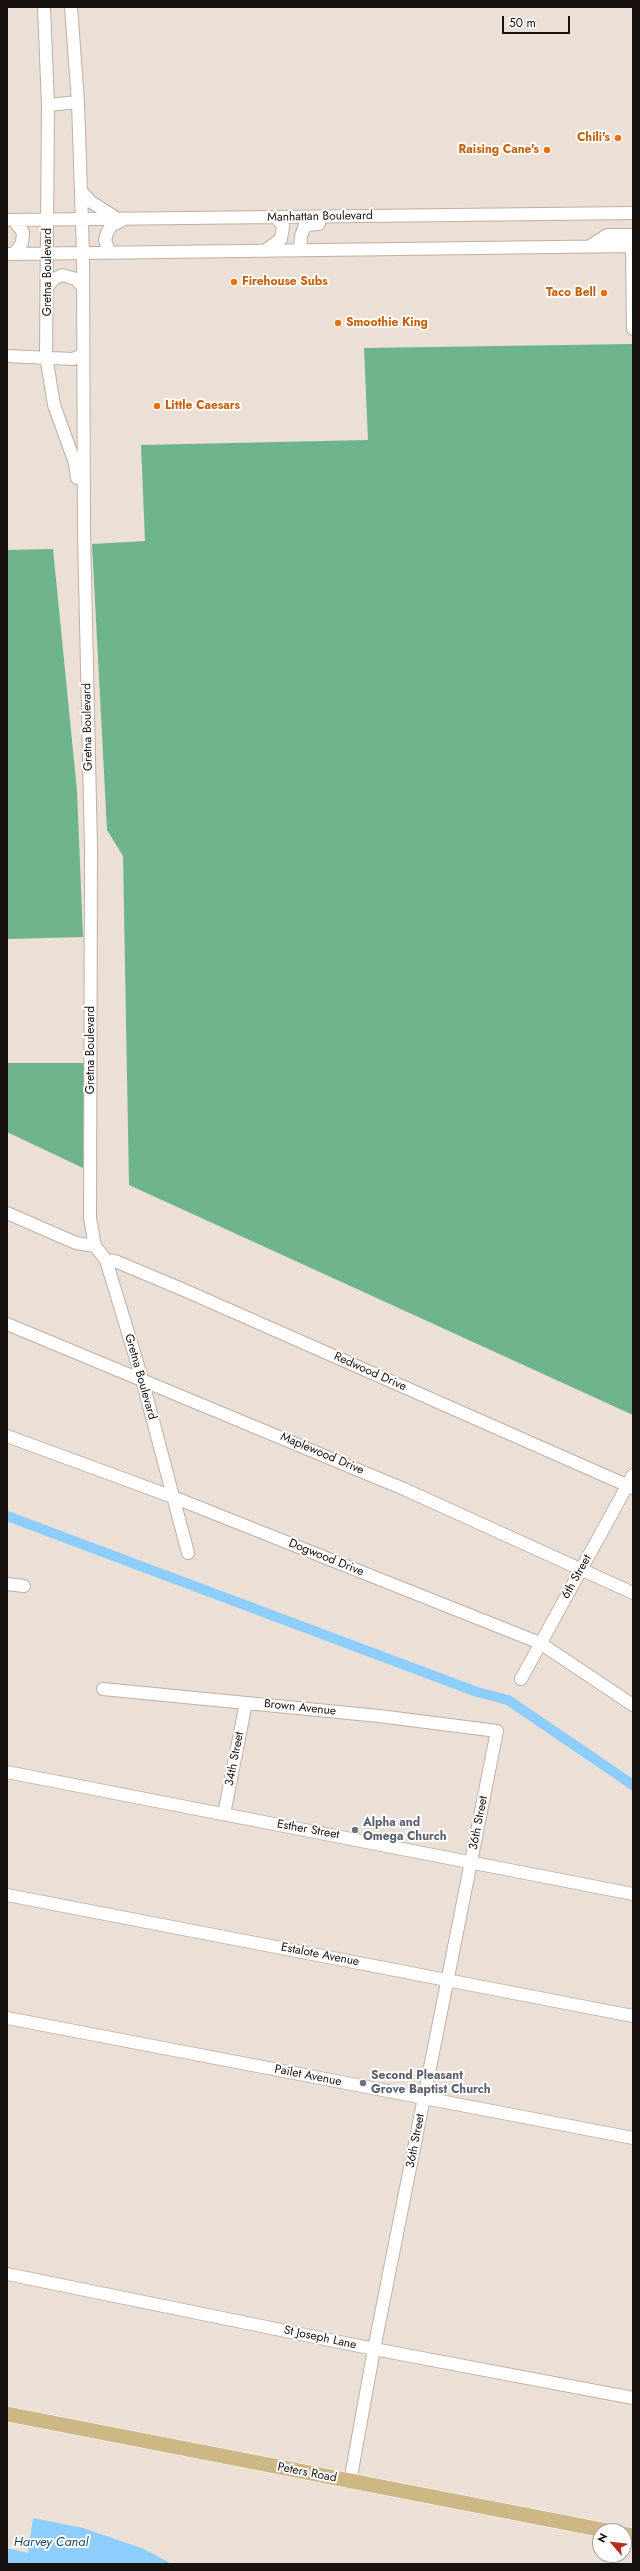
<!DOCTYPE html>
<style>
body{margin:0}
#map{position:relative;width:640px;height:2571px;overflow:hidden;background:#ecdfd5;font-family:Jost,sans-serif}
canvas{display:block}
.frame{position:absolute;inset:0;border:8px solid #16110e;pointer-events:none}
.north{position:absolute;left:592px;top:2523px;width:40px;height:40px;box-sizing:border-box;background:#fff;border:1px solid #a2a09f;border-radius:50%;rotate:298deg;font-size:11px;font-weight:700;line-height:16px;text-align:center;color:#16110e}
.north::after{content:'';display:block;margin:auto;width:14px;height:18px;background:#b92d18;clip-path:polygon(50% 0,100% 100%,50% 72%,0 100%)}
.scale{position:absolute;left:502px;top:16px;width:68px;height:18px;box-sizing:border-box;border:2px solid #16110e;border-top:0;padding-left:5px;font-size:12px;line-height:14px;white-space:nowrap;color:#16110e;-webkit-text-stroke:3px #fff;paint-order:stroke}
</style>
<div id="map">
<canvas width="640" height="2571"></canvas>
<div class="frame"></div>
<div class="north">N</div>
<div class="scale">50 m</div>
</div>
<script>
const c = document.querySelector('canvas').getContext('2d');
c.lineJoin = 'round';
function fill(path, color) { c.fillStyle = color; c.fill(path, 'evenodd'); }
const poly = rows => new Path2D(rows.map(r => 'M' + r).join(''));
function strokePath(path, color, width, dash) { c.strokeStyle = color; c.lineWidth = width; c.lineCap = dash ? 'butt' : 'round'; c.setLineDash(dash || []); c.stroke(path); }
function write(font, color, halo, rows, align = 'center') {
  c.font = font + ' Jost,sans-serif'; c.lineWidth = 4; c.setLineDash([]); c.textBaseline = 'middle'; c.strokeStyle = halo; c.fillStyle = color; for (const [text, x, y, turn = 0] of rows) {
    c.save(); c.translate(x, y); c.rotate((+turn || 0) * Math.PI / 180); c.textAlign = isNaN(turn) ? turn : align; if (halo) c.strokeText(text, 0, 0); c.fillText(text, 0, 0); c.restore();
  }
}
fill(poly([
 [633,344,633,1415,129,1185,123,856,107,830,92,544,145,541,141,445,368,440,364,348],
 [53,549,77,791,83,937,7,939,7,550],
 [7,1063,84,1063,83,1168,7,1132]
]), '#6db48b');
fill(poly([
 [33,2518,83,2528,144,2549,172,2564,7,2564,7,2548,28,2553]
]), '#8eceff');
strokePath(poly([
 [7,1516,477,1692,508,1700,633,1785]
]), '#8eceff', 10);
const minor = poly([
 [44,7,48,105,46,356,54,405,75,463,77,478],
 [71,7,78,102,83,253,84,533,91,848,90,1218,95,1246,106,1260,142,1379,188,1553],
 [48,105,78,102],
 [81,191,91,202,121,221,111,226,107,233,105,240,109,252],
 [7,220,633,213],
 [13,220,23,232,22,243,14,254],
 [590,246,607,235,633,235],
 [632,246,633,329],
 [266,250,281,239,283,226,276,217],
 [300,250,301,236,305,225,319,224],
 [7,254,633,246],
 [48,286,54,279,62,275,76,279,82,286],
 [7,356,73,359,82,355],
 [7,1213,76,1243,95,1246],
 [106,1260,115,1261,184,1290,633,1488],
 [7,1324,404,1489,633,1593],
 [7,1436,173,1497,540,1643,633,1705],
 [7,1584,24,1586],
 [521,1679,633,1475],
 [103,1689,379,1716,497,1731,374,2349,350,2482],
 [7,1772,633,1894],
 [224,1814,246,1703],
 [7,1895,633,2016],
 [7,2018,633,2138],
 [7,2274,374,2349,633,2398]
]);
const major = poly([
 [7,2414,608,2531],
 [624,2534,633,2536]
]);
strokePath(minor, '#bcb0a6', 14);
strokePath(major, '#fff', 16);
strokePath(minor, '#fff', 12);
strokePath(major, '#cdb885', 15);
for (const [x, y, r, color] of [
 [618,138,4,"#e8710a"],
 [547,150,4,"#e8710a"],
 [234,282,4,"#e8710a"],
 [604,293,4,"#e8710a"],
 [338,323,4,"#e8710a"],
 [157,406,4,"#e8710a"],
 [355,1830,4,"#6b7280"],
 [363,2083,4,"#6b7280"]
]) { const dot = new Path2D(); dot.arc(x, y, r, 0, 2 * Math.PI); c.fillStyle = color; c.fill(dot); strokePath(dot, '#fff', 1.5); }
write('bold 12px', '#c56008', '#fff', [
 ["Chili's",610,138],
 ["Raising Cane's",539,150],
 ["Firehouse Subs",242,282,"left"],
 ["Taco Bell",596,293],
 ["Smoothie King",346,323,"left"],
 ["Little Caesars",165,406,"left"]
], 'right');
write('12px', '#16110e', '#fff', [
 ["Manhattan Boulevard",320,217,-1],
 ["Gretna Boulevard",48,272,-90],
 ["Gretna Boulevard",88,727,-91],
 ["Gretna Boulevard",91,1050,-90],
 ["Redwood Drive",370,1372,24],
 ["Gretna Boulevard",140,1377,74],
 ["Maplewood Drive",322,1454,23],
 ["Dogwood Drive",326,1558,22],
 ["6th Street",577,1577,-61],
 ["Brown Avenue",300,1708,6],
 ["34th Street",235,1759,-79],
 ["36th Street",479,1823,-79],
 ["Esther Street",308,1830,10],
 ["Estalote Avenue",320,1955,11],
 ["Pailet Avenue",308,2076,11],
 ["36th Street",416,2141,-79],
 ["St Joseph Lane",320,2338,12],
 ["Peters Road",307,2473,11]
]);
write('bold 12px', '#5b616d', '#fff', [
 ["Alpha and",363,1823],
 ["Omega Church",363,1837],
 ["Second Pleasant",371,2076],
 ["Grove Baptist Church",371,2090]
], 'left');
write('italic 13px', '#1c4a6b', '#fff', [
 ["Harvey Canal",51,2543]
]);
</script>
